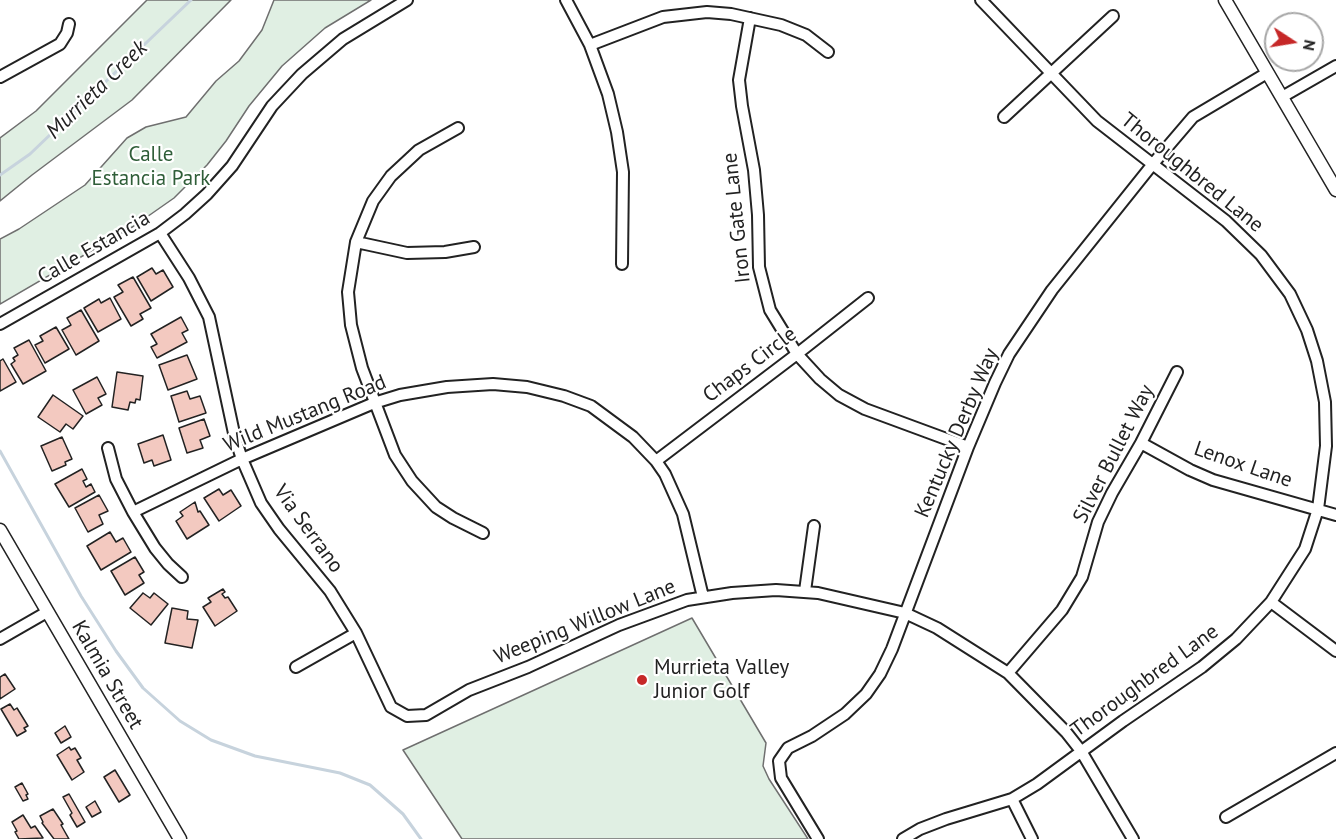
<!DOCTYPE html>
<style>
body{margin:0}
#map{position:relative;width:1336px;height:839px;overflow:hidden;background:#fff;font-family:"PT Sans",sans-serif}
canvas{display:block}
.north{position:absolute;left:1264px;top:12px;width:60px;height:60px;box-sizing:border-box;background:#fff;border:2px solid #a7a7a7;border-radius:50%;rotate:102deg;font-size:16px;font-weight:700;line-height:24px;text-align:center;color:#222}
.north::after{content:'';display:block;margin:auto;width:21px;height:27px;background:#c62828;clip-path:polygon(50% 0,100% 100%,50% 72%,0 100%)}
</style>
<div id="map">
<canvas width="1336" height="839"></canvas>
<div class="north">N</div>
</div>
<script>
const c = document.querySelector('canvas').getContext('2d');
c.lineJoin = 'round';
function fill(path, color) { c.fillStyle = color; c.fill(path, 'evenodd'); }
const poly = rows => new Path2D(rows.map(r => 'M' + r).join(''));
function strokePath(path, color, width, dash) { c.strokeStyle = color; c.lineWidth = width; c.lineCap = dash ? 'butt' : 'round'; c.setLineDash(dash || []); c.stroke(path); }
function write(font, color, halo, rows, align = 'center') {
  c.font = font + ' "PT Sans",sans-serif'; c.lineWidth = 4.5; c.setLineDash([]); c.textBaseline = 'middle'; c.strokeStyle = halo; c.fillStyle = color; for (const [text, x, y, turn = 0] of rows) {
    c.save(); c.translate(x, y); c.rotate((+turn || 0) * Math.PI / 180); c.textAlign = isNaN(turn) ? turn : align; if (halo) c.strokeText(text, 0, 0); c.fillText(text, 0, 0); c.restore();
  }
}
const green = poly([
 [147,0,231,0,132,100,32,175,0,201,0,138,36,111,147,0],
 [274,0,371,0,325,28,282,66,249,106,226,141,207,165,174,198,134,226,0,304,0,239,19,229,85,185,127,138,146,127,186,117,216,81,239,61,262,30,274,0],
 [692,618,766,743,763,766,769,779,808,839,462,839,403,750,692,618]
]);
fill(green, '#e0efe3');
strokePath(green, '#6f6f6f', 1.5);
strokePath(poly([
 [0,175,30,154,191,0],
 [0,451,81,596,116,651,143,688,180,721,211,740,255,756,340,773,370,785,403,814,421,839]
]), '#c7d3dd', 3);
const building = poly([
 [152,268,156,274,163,270,173,287,151,301,137,277,152,268],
 [133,277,151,308,140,314,143,319,131,326,114,297,123,292,118,285,133,277],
 [110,298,121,319,98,332,84,308,99,299,101,303,110,298],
 [81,310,99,341,76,355,62,330,71,325,67,318,81,310],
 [181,317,188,330,182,333,187,342,157,358,151,347,157,344,151,334,181,317],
 [56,327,69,349,45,363,35,345,43,341,40,336,56,327],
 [29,340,46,371,23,384,11,364,15,361,13,358,18,355,14,348,29,340],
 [187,355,197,379,168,390,159,365,187,355],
 [3,359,16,382,0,391,0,361,3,359],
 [117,372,143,376,140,400,136,399,135,403,130,402,128,410,112,407,117,372],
 [97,377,106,394,98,398,102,405,86,414,73,390,97,377],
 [187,391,190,399,200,396,206,413,179,422,171,396,187,391],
 [53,395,83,416,73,429,66,424,60,432,38,417,53,395],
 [204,419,210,436,200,440,203,448,187,453,179,428,204,419],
 [163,435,171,460,154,466,152,460,144,463,138,444,163,435],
 [62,437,72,459,65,462,66,465,52,471,41,446,62,437],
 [82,469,87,479,83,481,86,487,91,484,95,492,69,507,55,484,82,469],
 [219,489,223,495,231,490,241,506,219,521,204,498,219,489],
 [99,495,108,511,99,515,103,524,88,532,75,508,99,495],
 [195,502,198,512,200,511,209,525,187,539,176,521,183,516,180,512,195,502],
 [110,532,116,542,123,538,131,552,101,570,87,546,110,532],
 [135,557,144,572,139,575,144,583,125,595,111,571,135,557],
 [223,589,225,592,222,594,225,598,228,597,237,611,215,626,203,607,211,602,208,598,223,589],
 [143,593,150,598,154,593,168,604,151,625,130,608,143,593],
 [172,608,188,611,187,619,198,620,192,648,165,643,172,608],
 [5,674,15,689,0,699,0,677,5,674],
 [10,704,14,710,17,708,28,726,24,728,26,731,17,736,1,709,10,704],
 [65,726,71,737,61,743,55,733,65,726],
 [69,747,71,750,75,748,81,758,77,760,84,772,72,780,57,755,69,747],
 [115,770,130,795,119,802,104,777,115,770],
 [22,783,28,794,26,795,28,799,23,801,15,787,22,783],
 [69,794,85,822,77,827,70,815,72,813,63,797,69,794],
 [95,801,101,812,92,817,86,807,95,801],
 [53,809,63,824,61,825,69,839,54,839,42,823,43,822,40,816,53,809],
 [23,815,31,828,35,826,43,838,19,839,15,832,17,831,12,822,23,815]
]);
fill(building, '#f3c9c0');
strokePath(building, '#222', 1.5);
const minor = poly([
 [566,0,590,45,608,94,617,132,623,172,622,264],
 [750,18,739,80,742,106,754,170,758,215,759,267,770,310,797,354,820,379,839,395,865,409,968,447],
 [590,45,663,17,707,12,731,14,781,25,806,35,828,52],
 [0,77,60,44,67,33,69,24],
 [1282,97,1336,66],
 [1004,117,1113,16],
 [458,128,419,150,391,176,373,201,356,242,348,292,351,325,362,368,395,455,412,481,436,507,453,518,483,533],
 [160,233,189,278,209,317,235,438,242,459,261,503,279,529,330,591,356,633,391,707,407,716,426,715,469,690,528,667,619,625,687,600,732,593,776,590,818,593,905,613,937,628,1008,673,1066,732,1081,751,1133,839],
 [356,242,407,253,445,252,474,247],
 [0,324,160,233,185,214,207,194,232,166,272,106,302,74,343,39,407,0],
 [1141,443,1190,470,1213,480,1336,515],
 [108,448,116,479,133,512,155,548,168,564,182,577],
 [656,461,797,354,868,298],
 [133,512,242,459,374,403,400,395,447,387,493,384,527,387,564,396,591,406,633,437,656,461,665,474,683,514,703,597],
 [805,591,814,526],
 [1271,602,1336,651],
 [0,639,47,612],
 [296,667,356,633],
 [1008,673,1062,610,1082,577,1098,522,1112,493,1141,443,1177,372],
 [1012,799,1032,839],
 [1226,817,1336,753],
 [818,839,781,778,779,761,788,748,812,736,845,714,866,694,880,674,892,649,968,447,995,383,1009,354,1052,290,1152,165,1193,117,1267,73],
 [903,839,920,829,946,819,1012,799,1037,784,1123,721,1202,667,1236,639,1271,602,1305,549,1318,509,1326,446,1325,402,1317,361,1307,330,1290,294,1261,255,1226,221,1097,121,981,0]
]);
const tertiary = poly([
 [1225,0,1336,190],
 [0,530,180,839]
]);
strokePath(minor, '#222', 14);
strokePath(tertiary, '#222', 15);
strokePath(minor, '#fff', 10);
strokePath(tertiary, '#fff', 12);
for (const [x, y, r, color] of [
 [642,680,6,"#c62828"]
]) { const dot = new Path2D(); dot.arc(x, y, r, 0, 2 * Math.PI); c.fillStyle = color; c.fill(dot); strokePath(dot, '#fff', 2); }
write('21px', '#2f5e38', '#fff', [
 ["Calle",151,155],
 ["Estancia Park",151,179]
]);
write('21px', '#222', '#fff', [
 ["Thoroughbred Lane",1192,173,39],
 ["Iron Gate Lane",737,218,-96],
 ["Calle Estancia",94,248,-30],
 ["Chaps Circle",750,365,-37],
 ["Wild Mustang Road",305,414,-22],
 ["Kentucky Derby Way",957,433,-67],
 ["Silver Bullet Way",1114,454,-63],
 ["Lenox Lane",1243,465,19],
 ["Via Serrano",308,529,54],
 ["Weeping Willow Lane",585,622,-22],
 ["Kalmia Street",107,675,60],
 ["Thoroughbred Lane",1145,681,-36]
]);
write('21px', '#222', '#fff', [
 ["Murrieta Valley",654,668],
 ["Junior Golf",654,692]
], 'left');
write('italic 22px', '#222', '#fff', [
 ["Murrieta Creek",97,90,-44]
]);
</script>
